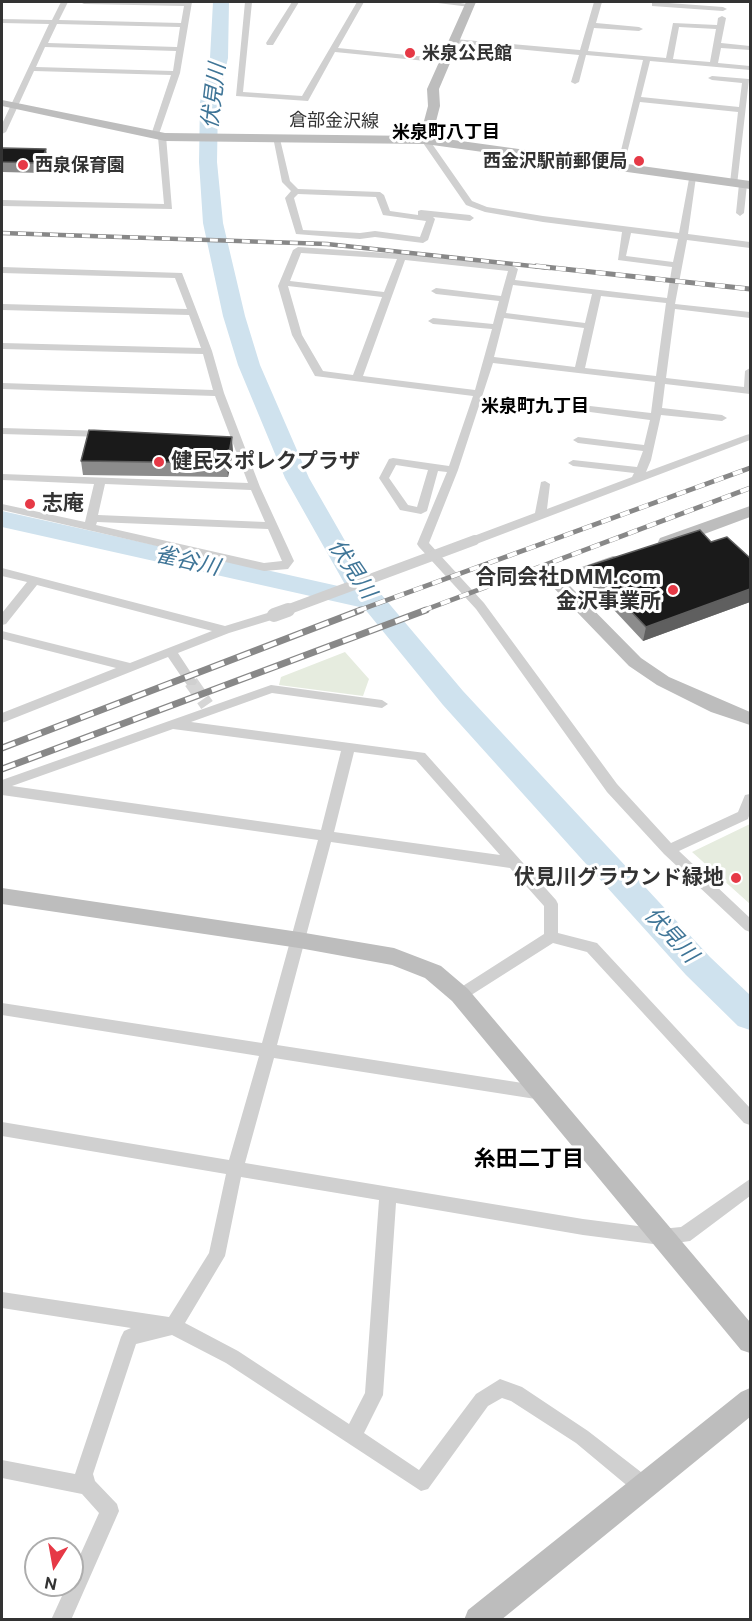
<!DOCTYPE html>
<meta charset="utf-8">
<style>
body{margin:0}
#map{position:relative;width:752px;height:1621px;overflow:hidden;background:#fff;font-family:"Public Sans",sans-serif}
canvas{display:block}
.frame{position:absolute;inset:0;border:3px solid #333;pointer-events:none}
.north{position:absolute;left:24px;top:1537px;width:60px;height:60px;box-sizing:border-box;background:#fff;border:2px solid #adadad;border-radius:50%;rotate:191deg;font-size:16px;font-weight:700;line-height:24px;text-align:center;color:#333}
.north::after{content:'';display:block;margin:auto;width:21px;height:27px;background:#e63946;clip-path:polygon(50% 0,100% 100%,50% 72%,0 100%)}
</style>
<div id="map">
<canvas width="752" height="1621"></canvas>
<div class="frame"></div>
<div class="north">N</div>
</div>
<script>
const c = document.querySelector('canvas').getContext('2d');
c.lineJoin = 'round';
function fill(path, color) { c.fillStyle = color; c.fill(path, 'evenodd'); }
const poly = rows => new Path2D(rows.map(r => 'M' + r).join(''));
function strokePath(path, color, width, dash) { c.strokeStyle = color; c.lineWidth = width; c.lineCap = dash ? 'butt' : 'round'; c.setLineDash(dash || []); c.stroke(path); }
function write(font, color, halo, rows, align = 'center') {
  c.font = font + ' "Public Sans","Noto Sans JP",sans-serif'; c.lineWidth = 6; c.setLineDash([]); c.textBaseline = 'middle'; c.strokeStyle = halo; c.fillStyle = color; for (const [text, x, y, turn = 0] of rows) {
    c.save(); c.translate(x, y); c.rotate((+turn || 0) * Math.PI / 180); c.textAlign = isNaN(turn) ? turn : align; if (halo) c.strokeText(text, 0, 0); c.fillText(text, 0, 0); c.restore();
  }
}
fill(poly([
 [345,652,369,679,363,696,279,685,281,677],
 [750,824,750,904,692,852]
]), '#e6ecdf');
fill(poly([
 [213,2,229,2,228,58,218,102,217,162,223,223,245,316,260,365,309,478,364,574,463,691,710,957,750,995,750,1030,738,1026,686,975,443,705,364,608,2,527,2,511,347,588,285,478,238,365,223,316,203,223,199,162,200,102,210,58,213,2]
]), '#cfe2ee');
strokePath(poly([
 [191,682,207,705]
]), '#d6d6d6', 14, [14, 7]);
fill(poly([
 [61,2,68,2,59,20,181,23,184,6,84,4,80,2,192,2,180,73,159,134,166,136,172,209,2,206,2,200,164,204,158,137,151,135,171,75,34,71,6,132,2,134,2,124,49,24,2,23,2,19,52,20,61,2],
 [57,24,180,27,177,47,48,43,57,24],
 [45,47,176,51,173,71,36,67,45,47],
 [245,2,252,2,243,92,302,96,357,2,364,2,338,48,446,59,450,61,446,63,335,52,308,101,236,96,245,2],
 [292,2,299,2,273,45,267,45,266,43,292,2],
 [430,2,454,2,474,5,470,7,430,2],
 [594,2,602,2,596,23,639,27,643,29,639,31,594,28,588,51,666,58,673,23,717,25,718,18,722,16,726,18,721,43,750,46,750,50,721,48,718,63,750,66,750,70,650,61,641,97,739,107,742,83,712,80,708,78,712,76,749,79,737,185,730,183,738,112,640,102,623,169,616,171,643,60,586,55,579,82,575,84,571,82,579,55,454,43,450,41,454,39,580,50,594,2],
 [679,27,716,29,710,62,673,59,679,27],
 [655,2,723,7,727,9,723,11,652,6,652,2,655,2],
 [273,137,280,139,290,181,298,189,380,192,384,195,390,211,418,215,418,211,421,210,470,215,474,218,470,221,433,217,435,219,428,240,423,243,375,237,360,239,296,234,285,198,291,191,282,182,273,137],
 [298,194,376,197,383,215,426,221,420,237,375,231,360,233,303,230,294,198,298,194],
 [422,138,428,138,472,201,487,207,543,216,679,233,689,179,696,177,688,234,750,242,750,248,687,240,675,304,750,312,750,318,675,309,666,378,744,387,745,371,750,368,750,394,665,384,662,408,722,415,727,418,722,421,661,415,651,460,646,472,746,435,750,434,750,440,479,543,471,543,471,537,535,513,541,482,545,481,550,484,547,509,632,477,634,473,573,466,568,463,573,460,637,467,643,451,578,443,573,440,578,437,644,445,650,420,590,412,585,409,590,406,651,413,655,382,493,363,458,470,429,543,484,603,617,784,671,843,738,812,745,795,750,794,750,813,748,819,679,851,750,918,750,932,745,930,664,854,607,792,476,609,419,547,417,544,447,472,438,471,427,511,421,514,400,510,379,478,389,459,393,458,449,466,473,396,315,376,292,335,278,286,293,250,298,247,402,254,513,266,518,269,515,280,667,298,672,267,618,260,622,232,543,222,485,212,466,205,421,140,422,138],
 [631,233,678,239,673,262,626,256,631,233],
 [301,253,397,259,384,292,290,281,301,253],
 [405,260,508,271,501,296,436,288,431,291,436,294,499,301,493,324,433,318,428,321,433,324,492,329,475,390,363,376,405,260],
 [513,285,592,294,585,323,506,313,513,285],
 [288,286,382,297,353,375,323,371,302,335,288,286],
 [601,296,666,303,656,376,585,368,601,296],
 [504,318,584,328,575,367,494,357,504,318],
 [396,465,428,470,417,507,408,505,389,478,396,465],
 [743,181,747,184,744,213,740,216,736,213,739,184,743,181],
 [2,267,182,273,212,351,224,393,260,487,294,561,288,569,264,571,2,510,2,504,85,522,94,484,2,480,2,474,248,483,215,396,2,389,2,383,213,390,203,354,2,349,2,343,201,348,189,315,2,310,2,304,187,309,175,278,2,273,2,267],
 [105,484,251,490,265,522,98,515,105,484],
 [97,522,268,529,282,561,264,563,96,525,97,522],
 [2,428,104,431,109,434,104,437,2,434,2,428],
 [2,568,225,626,274,611,280,615,278,618,229,633,178,653,197,682,195,685,187,685,168,657,2,723,2,713,116,668,2,639,2,631,130,663,212,631,37,585,6,624,2,625,2,613,27,582,2,576,2,568],
 [271,685,382,700,388,704,382,708,272,693,191,722,425,753,556,900,558,904,558,933,597,943,750,1108,750,1125,744,1123,587,952,553,943,465,999,460,1001,455,999,453,995,455,991,544,934,544,906,510,868,331,842,277,1045,542,1086,548,1088,550,1093,548,1098,542,1100,274,1058,245,1163,583,1219,661,1229,681,1227,750,1179,750,1196,690,1241,661,1245,583,1235,396,1203,383,1395,364,1433,419,1470,476,1394,500,1379,522,1387,588,1431,650,1479,652,1486,650,1493,643,1495,636,1493,576,1443,511,1401,502,1398,488,1406,428,1489,421,1491,226,1363,172,1335,136,1344,93,1474,95,1481,117,1504,119,1511,71,1620,51,1620,67,1585,72,1585,72,1573,99,1513,82,1494,2,1478,2,1460,75,1474,121,1337,124,1331,131,1328,2,1308,2,1292,169,1317,209,1253,226,1174,2,1136,2,1122,229,1160,259,1056,2,1015,2,1003,262,1043,318,840,2,795,2,780,271,685],
 [173,729,341,751,321,830,12,786,173,729],
 [354,752,416,760,500,855,334,832,354,752],
 [241,1177,379,1200,365,1393,349,1424,238,1351,185,1323,225,1256,241,1177]
]), '#d0d0d0');
fill(poly([
 [466,2,476,2,439,89,440,106,432,137,750,181,750,189,425,144,165,141,2,106,2,100,165,133,420,136,428,106,427,89,466,2],
 [750,506,750,517,672,546,660,546,658,542,660,538,750,506],
 [613,556,619,557,621,561,619,565,568,584,641,658,669,677,750,712,750,725,711,712,657,685,629,666,548,582,550,578,613,556],
 [2,888,299,932,394,948,441,966,468,989,750,1322,750,1353,741,1350,452,1001,425,978,392,965,299,948,2,904,2,888],
 [750,1388,750,1417,501,1620,464,1620,468,1610,741,1392,750,1388]
]), '#bdbdbd');
const railFar2 = poly([
 [2,233,327,244,550,268]
]);
const railFar1 = poly([
 [536,266,750,289],
 [357,611,750,468],
 [422,611,750,488]
]);
const rail = poly([
 [2,748,361,610],
 [2,769,426,610]
]);
strokePath(railFar2, '#888', 4.5);
strokePath(railFar1, '#888', 5);
strokePath(rail, '#888', 7);
strokePath(railFar2, '#fff', 3, [8]);
strokePath(railFar1, '#fff', 4, [10]);
strokePath(rail, '#fff', 4.5, [14]);
strokePath(poly([
 [284,611,475,540]
]), '#d0d0d0', 10);
strokePath(poly([
 [274,615,288,610]
]), '#d0d0d0', 14);
fill(poly([
 [2,148,46,149,47,158,42,173,2,172],
 [233,451,228,477,83,475,81,461],
 [711,542,750,558,750,602,643,641,586,580,588,566]
]), '#8c8c8c');
fill(poly([
 [46,149,47,158,42,173,40,163],
 [232,437,233,451,228,477,227,463],
 [750,589,750,602,643,641,646,627]
]), '#5f5f5f');
const building = poly([
 [2,148,46,149,40,163,2,162,2,148],
 [89,430,232,437,227,463,81,461,89,430],
 [700,530,711,542,727,537,750,558,750,589,646,627,588,566,700,530]
]);
fill(building, '#1a1a1a');
strokePath(building, '#5f5f5f', 1.5);
for (const [x, y, r, color] of [
 [410,53,6,"#e63946"],
 [639,161,6,"#e63946"],
 [23,165,6,"#e63946"],
 [159,462,6,"#e63946"],
 [30,504,6,"#e63946"],
 [673,590,6,"#e63946"],
 [736,878,6,"#e63946"]
]) { const dot = new Path2D(); dot.arc(x, y, r, 0, 2 * Math.PI); c.fillStyle = color; c.fill(dot); strokePath(dot, '#fff', 2); }
write('bold 18px', '#333', '#fff', [
 ["米泉公民館",422,53],
 ["西金沢駅前郵便局",627,161,"right"],
 ["西泉保育園",35,165]
], 'left');
write('18px', '#333', '#fff', [
 ["倉部金沢線",334,121,1]
]);
write('bold 18px', '#000', '#fff', [
 ["米泉町八丁目",446,132],
 ["米泉町九丁目",535,406]
]);
write('bold 21px', '#333', '#fff', [
 ["健民スポレクプラザ",171,462],
 ["志庵",42,504],
 ["合同会社DMM.com",661,578,"right"],
 ["金沢事業所",661,602,"right"],
 ["伏見川グラウンド緑地",724,878,"right"]
], 'left');
write('italic 22px', '#3f7597', '#fff', [
 ["伏見川",214,96,-83],
 ["雀谷川",187,561,13],
 ["伏見川",352,569,56],
 ["伏見川",671,935,47]
]);
write('bold 22px', '#000', '#fff', [
 ["糸田二丁目",529,1159]
]);
</script>
